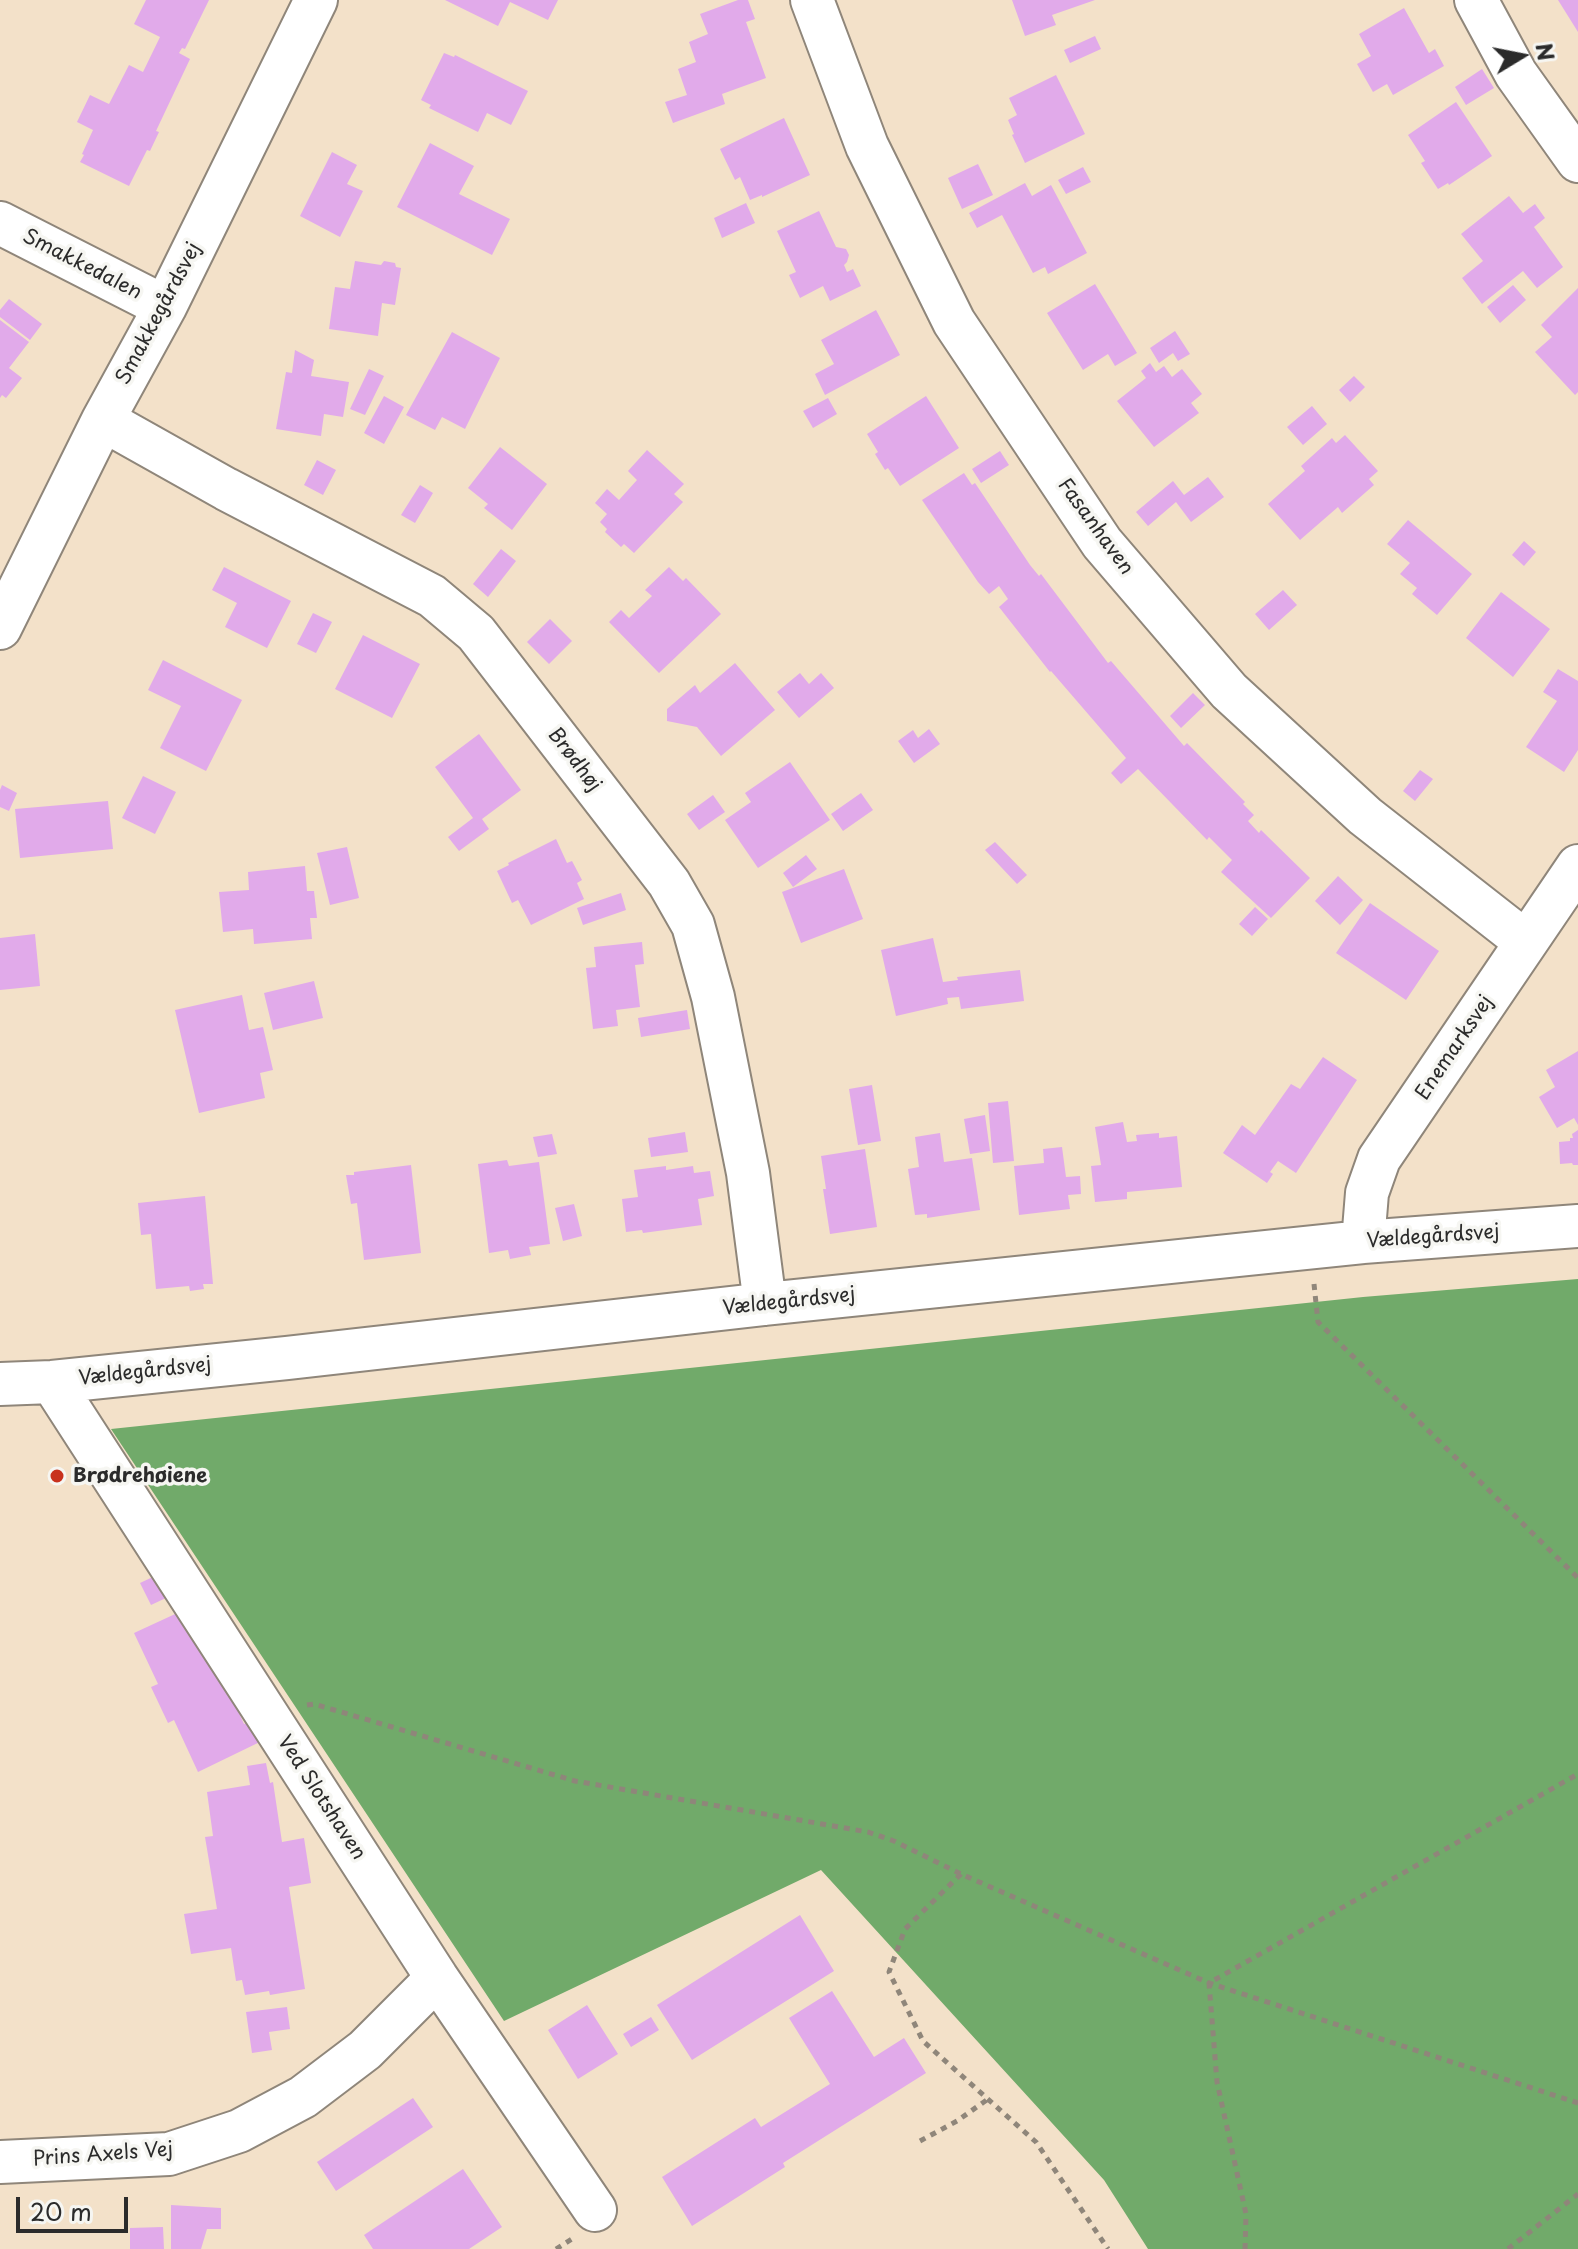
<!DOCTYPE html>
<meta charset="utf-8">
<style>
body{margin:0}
#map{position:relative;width:1578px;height:2249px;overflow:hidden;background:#f3e1c9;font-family:"Playpen Sans",sans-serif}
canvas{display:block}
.north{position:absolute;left:1482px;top:16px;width:80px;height:80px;-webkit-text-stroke:6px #f6f6f2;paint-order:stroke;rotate:80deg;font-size:22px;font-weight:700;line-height:32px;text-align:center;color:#2b2b2b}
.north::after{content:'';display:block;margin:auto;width:28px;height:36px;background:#2b2b2b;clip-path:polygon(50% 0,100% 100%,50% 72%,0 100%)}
.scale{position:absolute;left:16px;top:2197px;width:112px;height:36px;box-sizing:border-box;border:4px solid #2b2b2b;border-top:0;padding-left:10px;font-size:24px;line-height:28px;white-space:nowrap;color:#2b2b2b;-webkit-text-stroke:6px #f6f6f2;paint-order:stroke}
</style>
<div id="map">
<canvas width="1578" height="2249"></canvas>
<div class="north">N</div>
<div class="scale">20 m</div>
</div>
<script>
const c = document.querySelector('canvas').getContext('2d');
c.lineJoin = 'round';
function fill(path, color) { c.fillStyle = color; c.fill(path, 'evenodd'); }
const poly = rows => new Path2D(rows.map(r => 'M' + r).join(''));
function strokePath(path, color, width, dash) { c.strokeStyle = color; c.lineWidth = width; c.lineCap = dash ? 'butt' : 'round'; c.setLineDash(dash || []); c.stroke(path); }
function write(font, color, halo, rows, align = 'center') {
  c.font = font + ' "Playpen Sans",sans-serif'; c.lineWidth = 7; c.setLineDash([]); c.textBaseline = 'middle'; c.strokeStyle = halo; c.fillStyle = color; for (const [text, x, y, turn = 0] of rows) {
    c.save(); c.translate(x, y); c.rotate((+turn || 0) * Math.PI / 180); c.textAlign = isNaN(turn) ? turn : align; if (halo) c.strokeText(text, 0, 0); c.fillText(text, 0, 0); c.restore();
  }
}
fill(poly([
 [1578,1279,1578,2249,1148,2249,1104,2180,821,1870,504,2021,111,1429,1363,1297]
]), '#71aa6a');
fill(poly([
 [146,0,209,0,185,49,182,48,179,53,190,59,156,131,159,132,150,151,147,150,129,186,80,162,84,155,82,154,93,130,77,122,90,95,109,104,129,65,143,72,160,37,134,24],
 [445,0,558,0,548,20,510,2,498,26],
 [738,0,748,0,755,19,746,22,766,78,722,94,725,104,673,123,665,102,687,95,678,69,696,62,689,42,708,34,700,14],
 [1012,0,1095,0,1052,15,1056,25,1025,36],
 [1558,0,1578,0,1578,32],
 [1404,8,1429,53,1435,49,1444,66,1393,95,1387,84,1373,92,1357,64,1371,56,1359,34],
 [1095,36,1101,49,1070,63,1064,50],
 [444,53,454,57,455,55,528,91,511,125,487,113,478,132,429,108,431,105,421,100],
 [1482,69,1494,88,1466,105,1455,87],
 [1056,75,1085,134,1025,163,1012,135,1014,134,1008,120,1017,115,1009,98],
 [1456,102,1492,156,1449,185,1448,183,1438,189,1421,163,1425,161,1408,135],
 [784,118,810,175,762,197,762,195,750,200,740,177,735,180,720,149],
 [430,143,474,166,459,194,510,219,492,255,397,207],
 [332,152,357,165,347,184,363,191,340,237,300,216],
 [978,164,993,195,962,209,948,178],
 [1083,167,1091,182,1066,194,1058,180],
 [1025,183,1032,196,1051,185,1087,253,1048,274,1045,267,1033,273,1002,215,977,228,969,213],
 [1509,196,1523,213,1535,204,1545,218,1534,227,1563,267,1537,288,1523,271,1482,304,1462,278,1483,261,1461,234],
 [746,203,755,223,722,238,714,218],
 [819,211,836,247,846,249,849,255,847,262,844,265,847,272,853,269,861,286,830,301,823,286,800,298,789,275,796,272,777,231],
 [355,261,381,265,384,261,395,263,396,267,401,268,395,305,382,303,378,336,329,329,335,287,350,289],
 [1095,284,1137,353,1115,366,1108,354,1083,370,1047,313],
 [1513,285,1526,300,1500,323,1487,307],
 [1578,288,1578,392,1575,395,1535,352,1552,337,1541,325],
 [9,299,42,324,30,340,0,317,0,310],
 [876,310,900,355,825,395,815,374,834,364,821,340],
 [0,320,29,342,9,368,22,378,6,398,2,395,0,398],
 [1175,331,1190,354,1178,361,1173,353,1159,363,1150,348],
 [452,332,500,358,465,429,442,417,435,430,406,415],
 [295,350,314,360,311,376,349,382,343,417,324,414,321,436,276,429,286,372,292,373],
 [1150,363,1156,372,1164,366,1172,377,1182,369,1202,394,1191,403,1199,413,1154,447,1117,401,1146,378,1141,371],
 [369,369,384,376,365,415,350,409],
 [1354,376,1365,387,1350,402,1339,390],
 [384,396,404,407,384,444,364,433],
 [926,396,959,448,900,486,888,468,885,470,875,454,878,452,867,434],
 [828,398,837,414,813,428,803,411],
 [1312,406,1327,424,1303,445,1287,427],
 [1345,435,1378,471,1369,479,1374,485,1342,513,1338,507,1300,540,1268,504,1305,471,1301,466,1332,438,1336,443],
 [500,447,547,484,512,530,484,508,488,504,468,488],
 [647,450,684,484,674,494,683,502,634,553,624,544,621,547,605,532,607,529,600,522,607,514,595,503,607,489,619,500,637,480,628,471],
 [1000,451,1009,465,981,483,972,469],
 [317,460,336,470,323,495,304,485],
 [964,473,972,485,975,483,1030,565,1039,576,1041,574,1108,663,1111,661,1184,746,1187,743,1245,802,1243,804,1254,815,1248,821,1259,833,1261,830,1310,878,1271,918,1221,872,1232,860,1209,837,1207,840,1138,769,1121,784,1111,773,1126,758,1051,671,1050,672,999,607,1008,599,999,586,989,594,978,582,922,500],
 [1208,477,1224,497,1191,522,1176,502,1148,526,1136,512,1173,481,1184,495],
 [420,485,433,493,415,523,401,515],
 [1408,520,1472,574,1437,615,1412,594,1417,588,1400,574,1410,563,1387,544],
 [1524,541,1536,552,1524,566,1512,555],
 [501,549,516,561,488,597,473,584],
 [224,567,291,601,267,648,225,627,237,603,212,590],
 [669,567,683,581,686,578,721,614,659,673,609,622,621,610,629,618,652,596,645,590],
 [1283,590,1297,605,1269,630,1255,614],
 [1501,592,1550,629,1513,677,1466,638],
 [313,613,332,622,316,653,297,644],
 [550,619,572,641,549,664,527,642],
 [363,635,420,664,392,718,335,689],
 [163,660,242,700,206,771,160,748,181,706,148,690],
 [735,663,775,710,721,756,697,727,667,721,667,709,695,685,700,693],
 [1558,669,1578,681,1578,750,1564,772,1526,747,1557,701,1543,692],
 [800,673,809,684,821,673,834,688,799,718,777,692],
 [1193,693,1205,705,1181,728,1170,716],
 [929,729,940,744,914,763,898,741,913,730,918,738],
 [479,734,521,790,482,819,489,829,459,851,448,837,473,818,435,767],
 [790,762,830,820,758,868,725,820,751,802,745,793],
 [1420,770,1433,779,1415,801,1403,791],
 [143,776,176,792,155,834,122,818],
 [2,785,17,793,9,811,0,807,0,790],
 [861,793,873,810,843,831,831,814],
 [713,795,725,812,699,830,687,814],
 [108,801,113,849,20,858,15,809],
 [556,839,567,863,572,861,582,880,577,883,584,899,531,925,518,900,512,903,497,871,509,865,508,863],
 [995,842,1027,875,1017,884,985,850],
 [347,847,359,898,330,905,317,853],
 [806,855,817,869,793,887,783,873],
 [305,866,307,891,314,891,317,918,310,918,312,939,254,944,253,929,223,932,219,892,249,890,248,872],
 [844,869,863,919,801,943,782,892],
 [1338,876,1363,900,1340,925,1315,901],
 [621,893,626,910,583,925,577,908],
 [1370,903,1439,951,1406,1000,1336,953],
 [1255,907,1268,919,1252,936,1239,924],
 [35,934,40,986,0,990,0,938],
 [933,938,943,982,958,980,957,977,1020,970,1024,1001,961,1009,959,997,947,998,948,1004,896,1016,881,950],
 [642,942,644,964,635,965,640,1007,616,1010,618,1026,593,1029,586,968,596,967,594,947],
 [314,981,323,1018,273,1030,264,993],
 [242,995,249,1030,263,1027,273,1070,260,1073,265,1098,199,1113,175,1010],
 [687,1010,690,1029,641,1037,638,1018],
 [1578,1051,1578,1125,1574,1118,1557,1128,1539,1097,1555,1087,1546,1070],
 [1323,1057,1357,1080,1296,1173,1278,1161,1270,1172,1273,1174,1267,1183,1223,1153,1242,1125,1255,1135,1291,1084,1300,1089],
 [872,1085,881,1141,858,1145,849,1089],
 [1008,1101,1014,1161,993,1163,988,1103],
 [985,1115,990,1151,970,1154,964,1119],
 [1123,1122,1127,1142,1137,1141,1136,1135,1159,1133,1159,1138,1177,1136,1182,1187,1127,1192,1127,1199,1095,1202,1091,1166,1101,1165,1095,1127],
 [1578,1130,1578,1165,1573,1165,1572,1163,1560,1164,1559,1142,1570,1141,1570,1138,1573,1138,1572,1134],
 [685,1132,688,1152,651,1157,648,1138],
 [940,1133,944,1162,972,1158,980,1210,927,1218,927,1214,915,1215,908,1169,919,1167,915,1137],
 [552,1134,557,1154,538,1157,533,1137],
 [1062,1147,1066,1177,1080,1176,1081,1194,1068,1195,1070,1209,1019,1215,1014,1166,1044,1163,1043,1149],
 [865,1149,877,1227,830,1234,823,1189,826,1189,821,1156],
 [507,1160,509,1166,539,1162,550,1244,529,1247,531,1255,510,1259,508,1250,489,1253,478,1164],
 [411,1165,421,1253,364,1260,357,1203,351,1204,346,1175,354,1175,354,1172],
 [666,1166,666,1170,693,1166,694,1173,710,1171,714,1196,698,1199,702,1225,643,1233,642,1230,626,1232,622,1199,638,1197,634,1170],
 [205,1196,213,1284,203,1284,204,1289,190,1291,189,1286,156,1289,151,1234,141,1235,138,1203],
 [574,1204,582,1236,563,1241,555,1208],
 [157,1575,168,1597,151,1605,140,1583],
 [186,1609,203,1635,244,1724,257,1718,266,1739,198,1772,174,1720,168,1723,151,1687,158,1684,134,1633],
 [266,1763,270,1783,273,1782,282,1842,304,1838,311,1883,289,1887,305,1989,270,1995,269,1991,245,1995,242,1980,236,1981,231,1948,191,1954,184,1914,217,1909,205,1837,213,1836,207,1792,250,1785,247,1766],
 [800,1915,834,1971,692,2060,657,2005],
 [832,1991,874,2057,904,2038,926,2073,783,2163,785,2167,692,2226,662,2177,755,2118,761,2127,830,2084,789,2018],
 [587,2005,618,2054,578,2079,548,2030],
 [287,2007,290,2029,269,2032,272,2050,252,2053,246,2012],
 [651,2017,659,2030,631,2047,623,2034],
 [413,2098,433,2127,336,2191,317,2162],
 [463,2169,502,2227,469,2249,373,2249,364,2235],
 [171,2205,221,2208,221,2229,207,2229,201,2249,171,2249],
 [163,2227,164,2249,130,2249,130,2228]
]), '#e1aaea');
const minor = poly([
 [812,0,867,146,954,322,1102,543,1229,691,1365,816,1526,942],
 [1476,0,1516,74,1578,161],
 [0,223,165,307],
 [103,420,226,489,432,596,476,633,669,883,693,925,713,997,748,1173,765,1304],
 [0,628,103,420,165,307,316,0],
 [1363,1242,1367,1193,1379,1159,1578,866],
 [52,1382,437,1978,595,2210],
 [0,1384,52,1382,287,1358,765,1304,1363,1242,1578,1226],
 [0,2162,169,2154,239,2131,303,2097,365,2050,437,1978]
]);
strokePath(minor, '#8f867a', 46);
strokePath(poly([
 [1314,1284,1318,1322,1578,1578],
 [307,1705,314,1704,575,1781,868,1832,894,1841,961,1874,1209,1983,1578,2103],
 [961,1874,905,1929,889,1972,923,2041,1036,2142,1108,2249],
 [920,2141,957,2121,988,2099],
 [556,2249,572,2239],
 [1245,2249,1246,2214,1217,2082,1209,1983,1578,1774],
 [1508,2249,1578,2194]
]), '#8f867a', 5, [6, 6]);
strokePath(minor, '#fff', 42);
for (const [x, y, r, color] of [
 [57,1476,8,"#c8321e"]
]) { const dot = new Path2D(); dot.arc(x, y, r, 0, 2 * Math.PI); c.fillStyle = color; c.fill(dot); strokePath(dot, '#f6f6f2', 3); }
write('20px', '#2b2b2b', '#f6f6f2', [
 ["Smakkedalen",82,265,27],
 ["Smakkegårdsvej",159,314,-62],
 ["Fasanhaven",1095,527,54],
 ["Brødhøj",574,760,53],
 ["Enemarksvej",1455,1048,-56],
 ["Vældegårdsvej",1433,1237,-4],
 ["Vældegårdsvej",789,1302,-6],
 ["Vældegårdsvej",145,1372,-6],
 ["Ved Slotshaven",321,1798,57],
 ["Prins Axels Vej",103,2155,-4]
]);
write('bold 20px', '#2b2b2b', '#f6f6f2', [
 ["Brødrehøiene",73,1476]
], 'left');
</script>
